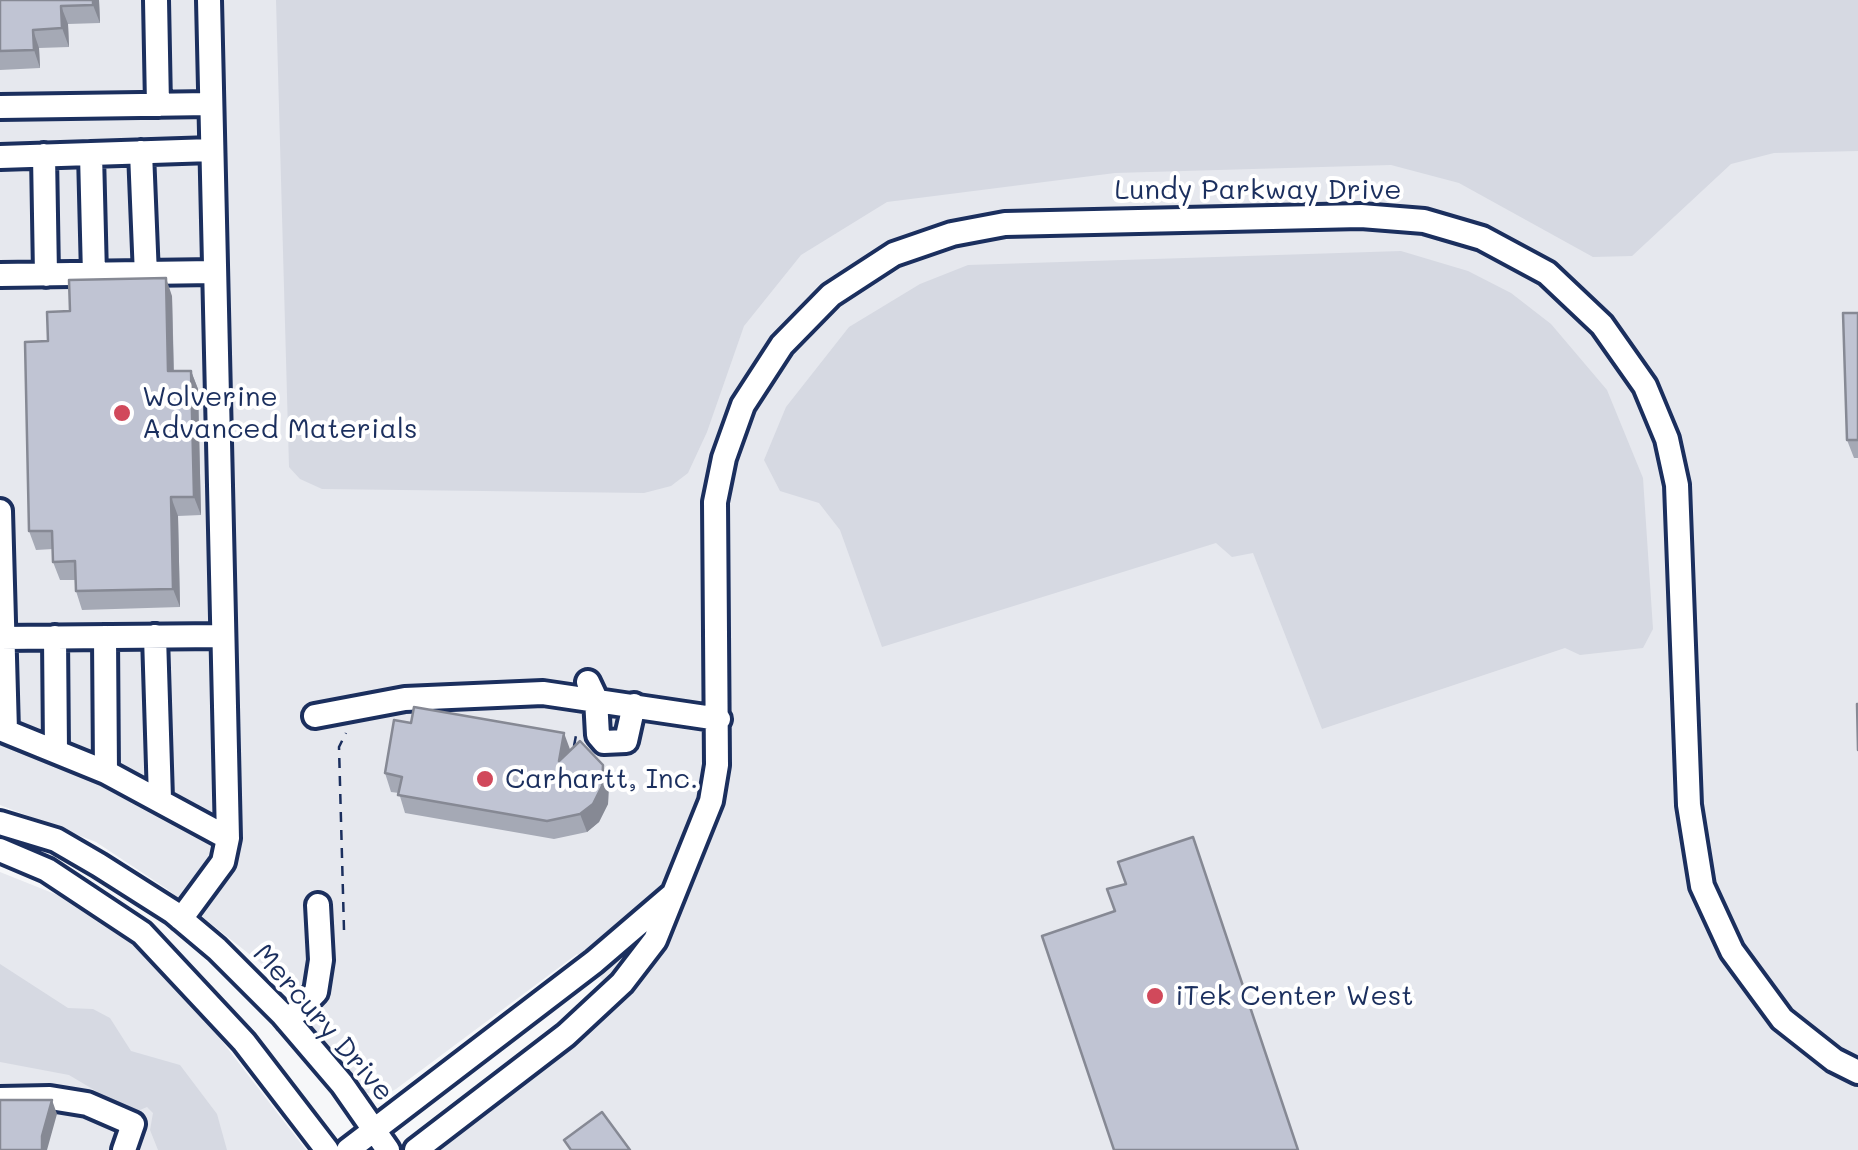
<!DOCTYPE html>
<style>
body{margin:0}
canvas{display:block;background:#f6f7f9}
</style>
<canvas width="1858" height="1150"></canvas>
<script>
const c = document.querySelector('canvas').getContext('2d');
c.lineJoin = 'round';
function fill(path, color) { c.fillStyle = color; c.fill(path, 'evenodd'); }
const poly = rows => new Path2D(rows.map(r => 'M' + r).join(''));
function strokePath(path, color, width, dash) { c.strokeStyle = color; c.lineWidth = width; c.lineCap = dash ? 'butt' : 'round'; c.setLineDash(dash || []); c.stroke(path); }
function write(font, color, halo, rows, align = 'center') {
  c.font = font + ' Mali,sans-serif'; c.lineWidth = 8; c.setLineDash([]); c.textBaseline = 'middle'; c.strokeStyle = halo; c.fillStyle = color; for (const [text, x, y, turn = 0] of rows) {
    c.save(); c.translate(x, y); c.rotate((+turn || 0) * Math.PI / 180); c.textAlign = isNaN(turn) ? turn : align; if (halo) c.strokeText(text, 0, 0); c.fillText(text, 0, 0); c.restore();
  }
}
fill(poly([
 [0,0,1858,0,1858,1150,428,1150,620,998,577,954,396,1089,386,1094,364,1093,287,999,296,991,167,889,96,842,0,805],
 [0,872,65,898,133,945,194,1005,306,1150,0,1150]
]), '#e6e8ee');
fill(poly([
 [276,0,1858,0,1858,151,1774,153,1731,164,1632,256,1593,257,1459,183,1391,165,1115,173,887,202,801,255,744,326,707,432,688,473,671,486,644,493,322,489,300,479,289,467],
 [1401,251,1468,271,1511,293,1551,324,1607,390,1643,478,1653,629,1643,648,1580,655,1565,648,1322,729,1253,553,1232,557,1216,543,882,647,840,530,819,503,780,491,764,460,786,407,849,327,920,284,968,265],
 [0,964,68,1008,93,1009,110,1018,131,1051,180,1065,217,1114,227,1150,158,1150,150,1130,153,1113,147,1107,133,1113,69,1075,0,1062]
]), '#d6d9e2');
const minor = poly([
 [156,0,158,105],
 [0,107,211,104],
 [141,152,146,276],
 [91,154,94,275],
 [44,155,46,275],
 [0,157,212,150],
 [0,275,215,272],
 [0,511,6,731],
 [155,636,160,799],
 [55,637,56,750],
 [105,637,106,772],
 [0,638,223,636],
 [588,682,596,699,598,735,604,742,626,741,634,705],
 [315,716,405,699,543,693,719,719],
 [0,729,106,772,228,838],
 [0,823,56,840,99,865,173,912,217,949,283,1015,342,1084,388,1150],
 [0,850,47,870,142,933,244,1042,327,1150],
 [181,919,223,862,228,838,209,0],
 [288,1021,316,992,321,960,318,905],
 [0,1099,50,1098,87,1104,133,1124,124,1150],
 [348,1150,594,962,671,896],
 [416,1150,566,1035,622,983,655,940,711,801,717,765,715,502,724,458,743,405,782,345,831,295,894,254,952,234,1005,224,1361,216,1424,221,1482,238,1547,273,1602,325,1645,386,1667,439,1677,485,1689,805,1702,886,1732,951,1782,1019,1834,1060,1858,1072]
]);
strokePath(minor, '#1b2f5e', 30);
strokePath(poly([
 [574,746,577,730],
 [344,930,339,747,346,733]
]), '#1b2f5e', 2.5, [10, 8]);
strokePath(minor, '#fff', 22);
fill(poly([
 [0,0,99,0,100,23,68,24,69,47,39,48,40,68,0,70],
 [172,296,174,371,191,371,198,389,201,515,178,516,180,607,82,610,76,591,76,580,60,580,53,562,53,549,36,550,29,531,48,341],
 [1858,313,1858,458,1854,458,1847,440],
 [570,750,609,783,608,804,599,822,587,832,554,839,405,813,399,793,391,792,385,773]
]), '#a5a9b5');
fill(poly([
 [93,0,99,0,100,23,93,5],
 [61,6,68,24,69,47,62,28],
 [33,30,39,48,40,68,34,50],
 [166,278,172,296,174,390,168,371],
 [191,371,198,389,201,515,194,497],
 [171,497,178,516,180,607,173,589],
 [564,733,571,752,559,761],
 [603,765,609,783,608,804,599,822,587,832,580,814],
 [52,1100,57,1114,47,1150,42,1150,42,1136]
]), '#868994');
const building = poly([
 [0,0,93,0,93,5,61,6,62,28,33,30,34,50,0,51,0,0],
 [166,278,168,371,191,371,194,497,171,497,173,589,76,591,75,561,53,562,52,531,29,531,25,342,48,341,47,312,70,311,69,280,166,278],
 [1843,313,1858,313,1858,440,1847,440,1843,313],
 [1857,704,1858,704,1858,750,1857,704],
 [414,707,564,733,559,761,580,741,603,765,602,786,593,804,580,814,547,821,398,795,402,777,385,773,394,720,411,723,414,707],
 [1193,837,1298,1150,1114,1150,1042,936,1115,911,1107,889,1126,884,1118,862,1193,837],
 [0,1100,52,1100,42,1136,42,1150,0,1150,0,1100],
 [602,1112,630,1150,571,1150,564,1140,602,1112]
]);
fill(building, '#c0c4d3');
strokePath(building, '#868994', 2.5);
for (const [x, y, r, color] of [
 [122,413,10,"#d1495b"],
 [485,779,10,"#d1495b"],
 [1155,996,10,"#d1495b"]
]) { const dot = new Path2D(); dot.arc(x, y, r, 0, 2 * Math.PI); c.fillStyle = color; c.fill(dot); strokePath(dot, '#fff', 4); }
write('28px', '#1b2f5e', '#fff', [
 ["Lundy Parkway Drive",1258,190],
 ["Mercury Drive",323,1023,49]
]);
write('28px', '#1b2f5e', '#fff', [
 ["Wolverine",142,397],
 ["Advanced Materials",142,429],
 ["Carhartt, Inc.",505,779],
 ["iTek Center West",1175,996]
], 'left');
</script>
